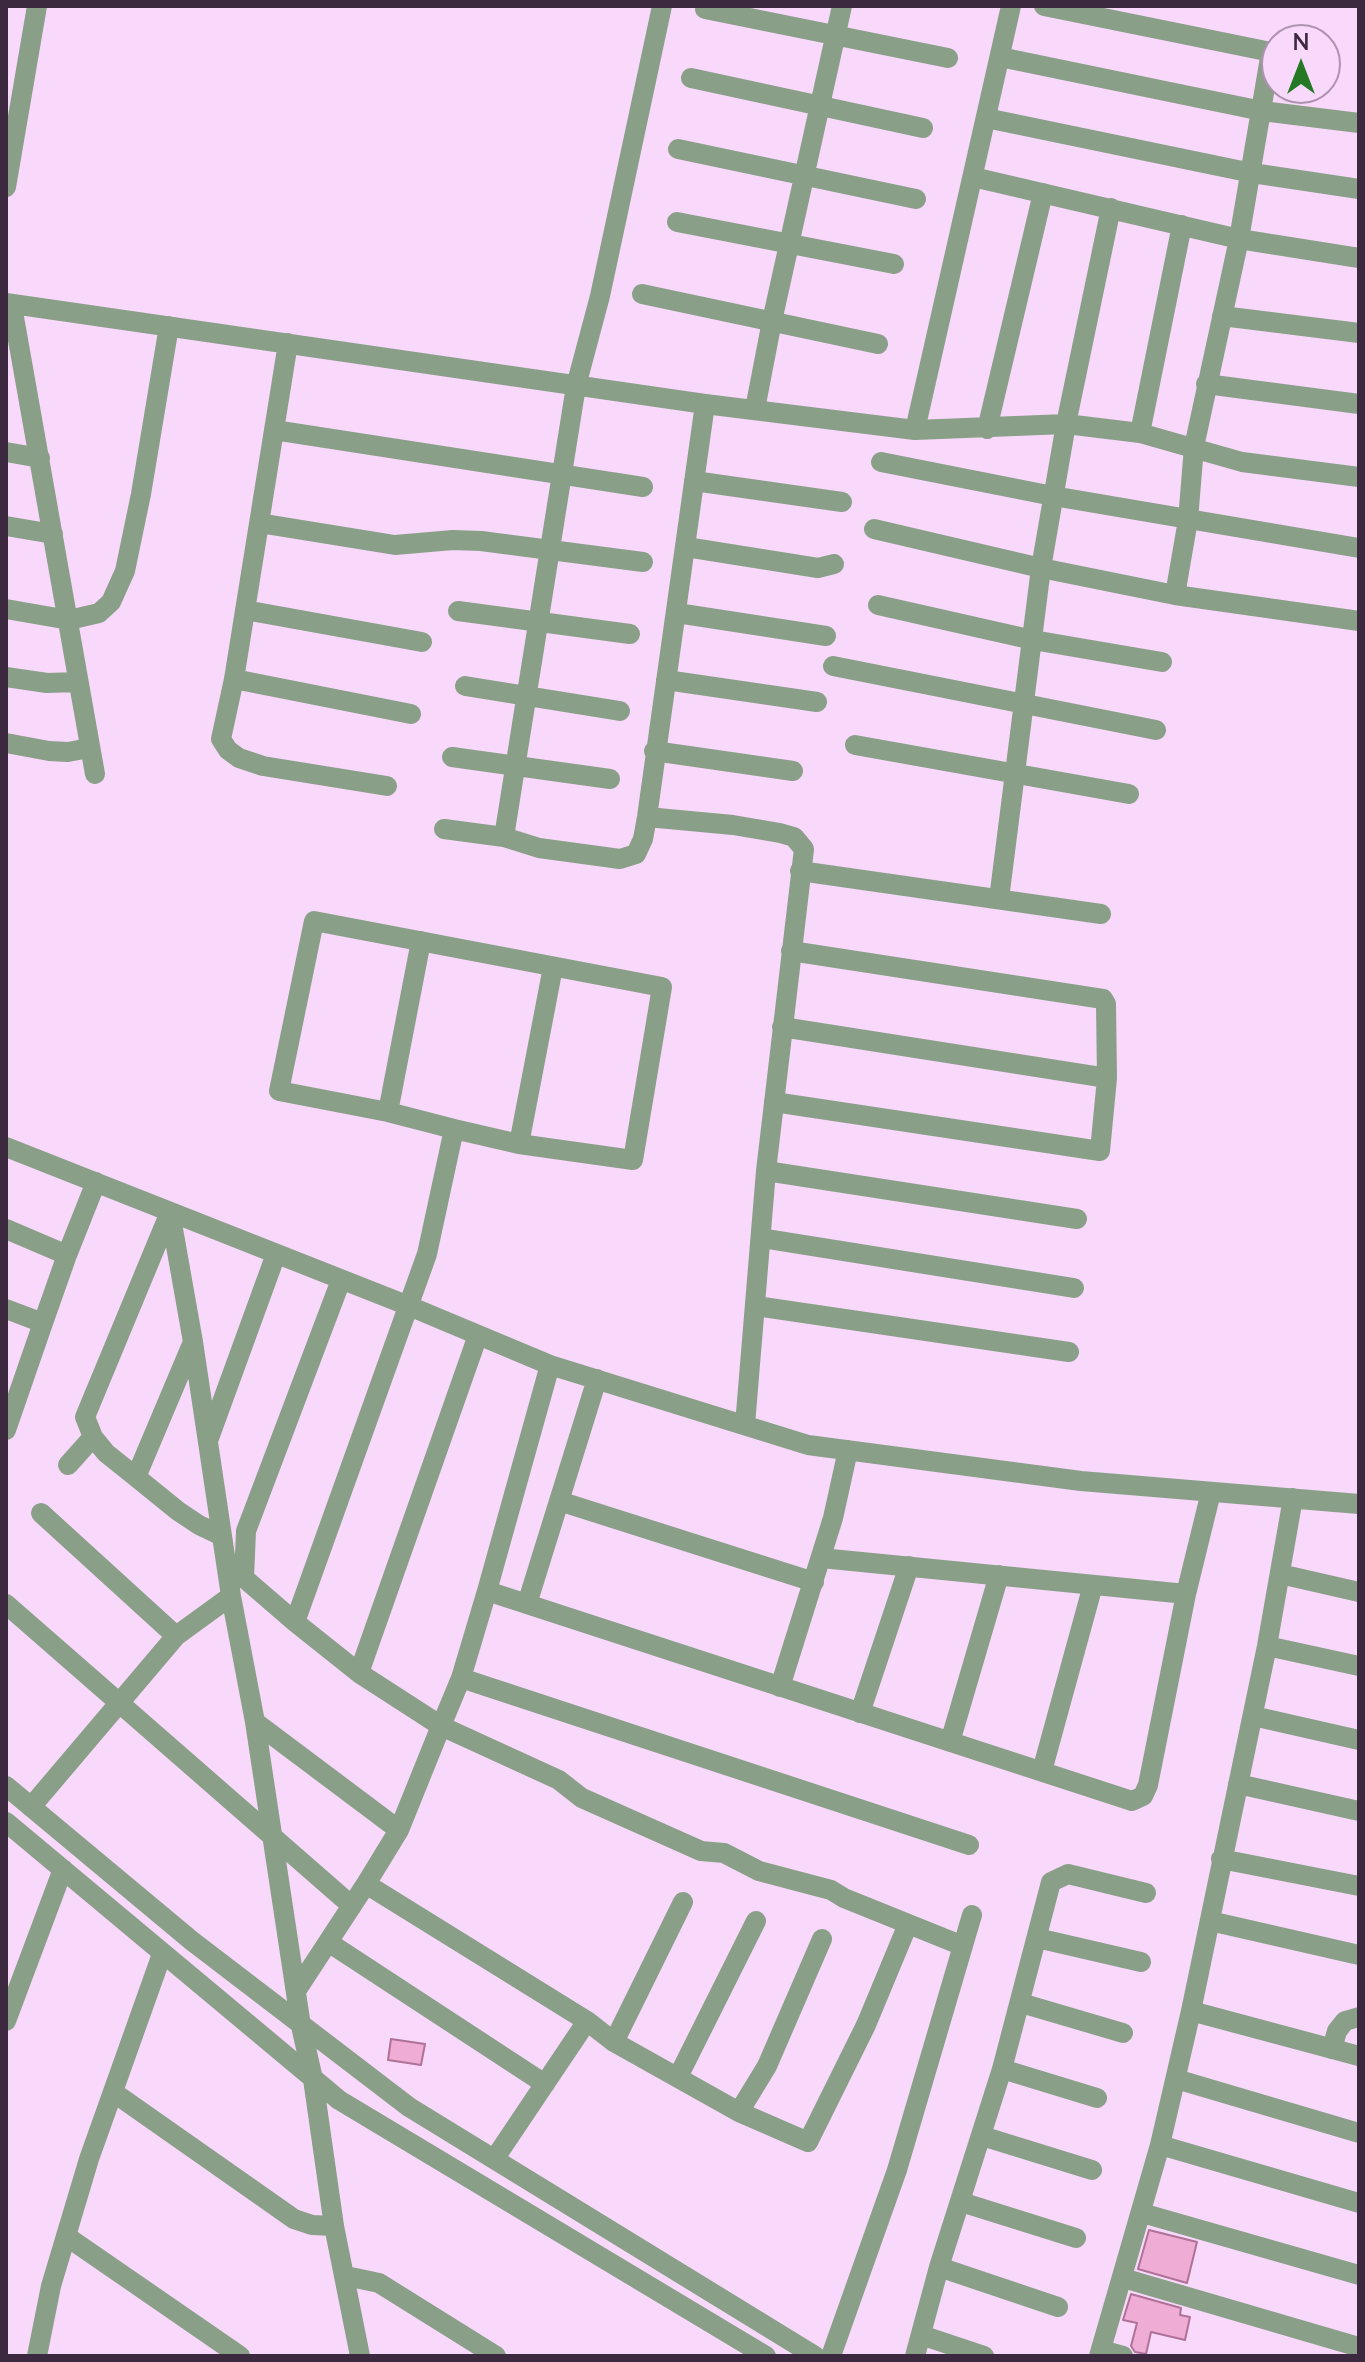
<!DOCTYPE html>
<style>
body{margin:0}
#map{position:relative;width:1365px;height:2362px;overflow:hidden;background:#f8d9fb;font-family:Lato,sans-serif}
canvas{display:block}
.frame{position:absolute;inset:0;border:8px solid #3d293f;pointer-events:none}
.north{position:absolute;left:1261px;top:24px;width:80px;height:80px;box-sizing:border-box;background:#f8d9fb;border:2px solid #ad93b0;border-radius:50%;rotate:0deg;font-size:22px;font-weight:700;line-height:32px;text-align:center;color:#3d293f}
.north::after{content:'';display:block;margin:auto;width:28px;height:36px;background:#257924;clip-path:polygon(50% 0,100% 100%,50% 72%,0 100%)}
</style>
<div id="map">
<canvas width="1365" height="2362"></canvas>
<div class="frame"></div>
<div class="north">N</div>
</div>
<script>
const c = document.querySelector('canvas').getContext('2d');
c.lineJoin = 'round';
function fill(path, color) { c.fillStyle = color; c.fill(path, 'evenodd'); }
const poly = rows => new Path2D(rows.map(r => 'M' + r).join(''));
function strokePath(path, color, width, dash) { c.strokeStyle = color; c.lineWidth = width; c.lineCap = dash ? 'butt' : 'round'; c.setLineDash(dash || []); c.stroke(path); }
const building = poly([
 [391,2039,425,2044,421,2065,388,2060,391,2039],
 [1149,2230,1197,2242,1187,2283,1138,2269,1149,2230],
 [1131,2294,1181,2308,1180,2315,1190,2317,1185,2340,1151,2332,1146,2354,1135,2352,1131,2346,1137,2323,1123,2320,1131,2294]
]);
fill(building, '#efacd4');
strokePath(building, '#af7197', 2);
strokePath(poly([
 [662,6,600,296,576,386,504,837,539,848,620,859,636,854,643,839,647,817,705,404],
 [1044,6,1271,52,1239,239,1194,447,1188,520,1175,595],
 [705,9,948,58],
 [1000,57,1262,111,1359,123],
 [691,78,923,128],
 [986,118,1252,173,1359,189],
 [678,149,916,199],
 [973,177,1239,239,1359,258],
 [6,187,37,6],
 [677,222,894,264],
 [642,294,878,344],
 [6,303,705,404,915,430,1066,424,1140,433,1242,462,1359,477],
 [12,306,95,774],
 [1222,316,1359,333],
 [288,343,234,679,221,739,228,750,239,758,263,766,387,786],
 [1206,384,1359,404],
 [755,409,772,321,842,6],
 [987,429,1043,193],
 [274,430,643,487],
 [915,430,1011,6],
 [1140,433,1182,225],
 [6,452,40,458],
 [881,462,1053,496,1359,548],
 [694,481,842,502],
 [259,523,395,545,453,540,481,541,643,562],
 [6,526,53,534],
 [874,529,1041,568,1175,595,1359,621],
 [686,547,818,568,834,564],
 [878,605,1033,640,1162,662],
 [6,609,69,620,99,613,111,602,125,571,141,494,169,326],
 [245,610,422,642],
 [458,611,630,634],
 [677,613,826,636],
 [833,666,1156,730],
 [6,677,47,683,78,682],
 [234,679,411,714],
 [666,680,817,702],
 [465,686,620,711],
 [6,743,49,751,68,752,89,748],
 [855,745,1129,794],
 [654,751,793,771],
 [452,757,610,779],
 [647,817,733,825,780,833,794,837,804,849,766,1171],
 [444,829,504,837],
 [800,871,1101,914],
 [999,899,1041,568,1066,424,1111,208],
 [782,1027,1107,1078],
 [774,1102,1100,1151,1107,1078,1106,1004,1103,999,791,951],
 [388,1112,421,941],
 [454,1129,388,1112,279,1091,314,921,662,987,633,1160,519,1144,454,1129,427,1254,295,1622,359,1673,441,1726,461,1678,487,1591,550,1365],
 [519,1144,553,967],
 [6,1147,409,1306,550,1365,808,1445,1081,1481,1359,1504],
 [170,1212,193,1342,231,1596,255,1722,301,2026,313,2079,334,2226,360,2356],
 [6,1229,67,1255,96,1182],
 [761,1238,1074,1288],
 [756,1306,1069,1352],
 [6,1309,43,1323,67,1255],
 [193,1342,136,1477,178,1511,199,1525,222,1536],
 [745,1425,766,1171,1077,1219],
 [6,1430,43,1323],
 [209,1438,276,1254],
 [68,1465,93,1437],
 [136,1477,106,1453,93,1437,85,1417,170,1212],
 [559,1501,814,1582],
 [41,1513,176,1636],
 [821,1558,1186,1594],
 [1280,1574,1359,1592],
 [487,1591,1132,1801,1143,1796,1148,1785,1186,1594,1211,1492],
 [6,1604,352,1906],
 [527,1604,597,1379],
 [295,1622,244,1578,246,1531,341,1280],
 [1267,1646,1359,1666],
 [359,1673,478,1335],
 [461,1678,969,1845],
 [780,1687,833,1518,848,1450],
 [860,1713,909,1566],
 [1253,1716,1359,1740],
 [255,1722,399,1830,366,1884],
 [950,1742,999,1575],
 [1042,1771,1093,1585],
 [1238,1784,1359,1811],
 [6,1786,192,1941,409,2107,815,2356],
 [31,1807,176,1636,231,1596],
 [6,1822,339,2100,766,2356],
 [399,1830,441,1726,559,1780,582,1798,701,1851,724,1853,759,1871,831,1890,844,1898,963,1946],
 [1221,1859,1359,1886],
 [1210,1921,1359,1955],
 [1037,1938,1141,1962],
 [328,1942,545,2084],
 [296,1991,366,1884,587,2021,495,2158],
 [1021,2003,1123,2033],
 [1191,2011,1359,2056],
 [6,2021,63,1869],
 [587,2021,614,2042,739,2112,808,2142,866,2025,908,1924],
 [614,2042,683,1902],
 [1332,2049,1337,2031,1345,2021,1359,2017],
 [1002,2069,1097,2098],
 [678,2077,756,1921],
 [1176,2079,1359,2133],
 [113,2092,294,2219,312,2225,334,2226],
 [739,2112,767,2066,822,1939],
 [982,2136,1092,2170],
 [1160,2145,1359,2203],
 [961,2202,1076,2238],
 [1142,2213,1359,2275],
 [66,2236,240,2356],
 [939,2267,1058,2307],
 [346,2276,379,2283,496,2356],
 [1123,2278,1359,2347],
 [921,2335,984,2356],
 [1101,2350,1123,2356],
 [37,2356,51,2286,89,2159,162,1954],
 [831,2356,897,2170,972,1915],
 [915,2356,939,2267,1002,2069,1051,1882,1068,1874,1146,1893],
 [1099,2356,1160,2145,1191,2011,1267,1646,1293,1498]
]), '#8a9f88', 20);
</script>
